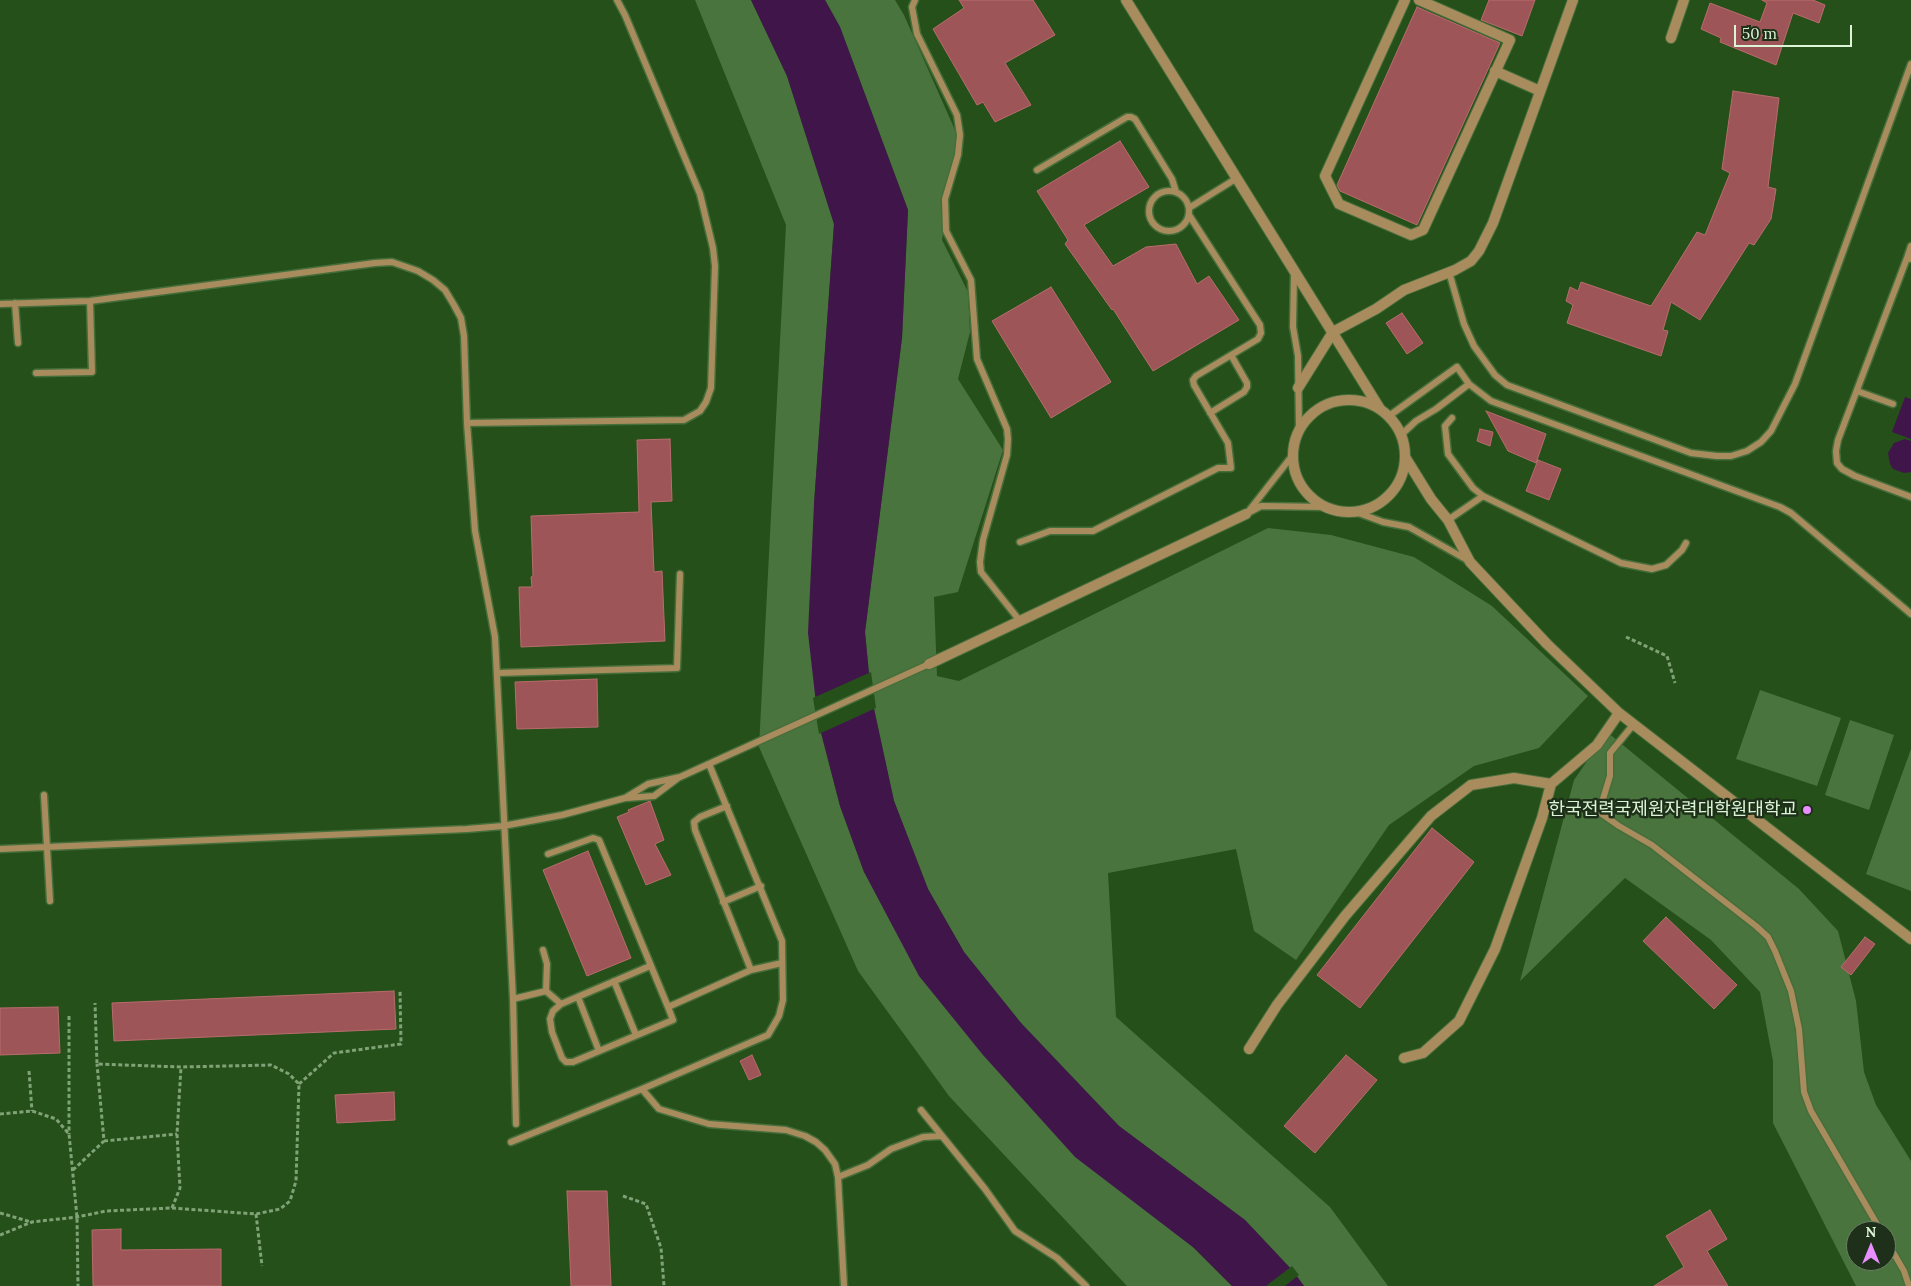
<!DOCTYPE html>
<meta charset="utf-8">
<style>
body{margin:0}
#map{position:relative;width:1911px;height:1286px;overflow:hidden;background:#255019;font-family:Lora,serif}
canvas{display:block}
.north{position:absolute;left:1846px;top:1221px;width:50px;height:50px;box-sizing:border-box;background:#1e3019;border:1px solid #6a7f65;border-radius:50%;rotate:0deg;font-size:14px;font-weight:700;line-height:20px;text-align:center;color:#dcf5d6}
.north::after{content:'';display:block;margin:auto;width:18px;height:22px;background:#e88eff;clip-path:polygon(50% 0,100% 100%,50% 72%,0 100%)}
.scale{position:absolute;left:1734px;top:25px;width:118px;height:22px;box-sizing:border-box;border:2px solid #dcf5d6;border-top:0;padding-left:6px;font-size:15px;line-height:18px;white-space:nowrap;color:#dcf5d6;-webkit-text-stroke:4px #1e3019;paint-order:stroke}
</style>
<div id="map">
<canvas width="1911" height="1286"></canvas>
<div class="north">N</div>
<div class="scale">50 m</div>
</div>
<script>
const c = document.querySelector('canvas').getContext('2d');
c.lineJoin = 'round';
function fill(path, color) { c.fillStyle = color; c.fill(path, 'evenodd'); }
const poly = rows => new Path2D(rows.map(r => 'M' + r).join(''));
function strokePath(path, color, width, dash) { c.strokeStyle = color; c.lineWidth = width; c.lineCap = dash ? 'butt' : 'round'; c.setLineDash(dash || []); c.stroke(path); }
function write(font, color, halo, rows, align = 'center') {
  c.font = font + ' Lora,"Noto Sans KR",serif'; c.lineWidth = 5; c.setLineDash([]); c.textBaseline = 'middle'; c.strokeStyle = halo; c.fillStyle = color; for (const [text, x, y, turn = 0] of rows) {
    c.save(); c.translate(x, y); c.rotate((+turn || 0) * Math.PI / 180); c.textAlign = isNaN(turn) ? turn : align; if (halo) c.strokeText(text, 0, 0); c.fillText(text, 0, 0); c.restore();
  }
}
fill(poly([
 [695,0,751,0,787,76,834,224,814,504,818,721,840,806,864,872,1194,1248,1232,1286,1127,1286,949,1096,858,971,759,747,786,225],
 [825,0,895,0,904,15,959,139,942,240,968,292,970,332,958,379,1003,450,958,592,934,597,937,676,959,681,1268,528,1331,535,1414,557,1492,606,1588,696,1539,748,1474,766,1389,825,1296,960,1254,931,1236,849,1108,873,1116,1017,1330,1207,1388,1286,1304,1286,1293,1271,1245,1220,1119,1126,1021,1023,964,952,928,889,894,801,871,695,865,632,902,338,908,210,840,27],
 [1760,690,1841,718,1817,786,1736,759],
 [1850,720,1894,735,1869,810,1825,795],
 [1607,732,1799,889,1838,931,1856,1001,1864,1072,1876,1105,1911,1161,1911,1286,1856,1286,1773,1123,1773,1061,1760,992,1711,940,1625,878,1520,981,1574,780],
 [1856,1231,1886,1231,1886,1261,1856,1261],
 [1911,749,1911,891,1866,874]
]), '#49743e');
fill(poly([
 [751,0,825,0,840,27,908,210,902,338,865,632,871,695,894,801,928,889,964,952,1021,1023,1119,1126,1245,1220,1293,1271,1304,1286,1232,1286,1194,1248,1075,1157,983,1055,919,976,864,872,840,806,818,721,808,633,814,504,834,224,787,76],
 [1905,397,1911,399,1911,439,1892,432],
 [1905,439,1911,441,1911,472,1904,473,1893,469,1890,464,1888,453,1894,443]
]), '#40164a');
fill(poly([
 [871,672,876,708,819,734,813,698],
 [1292,1266,1299,1275,1285,1286,1266,1286]
]), '#255019');
const building = poly([
 [959,0,1033,0,1055,35,1005,63,1031,105,995,122,983,102,977,105,933,29,964,8,959,0],
 [1489,0,1535,0,1522,36,1481,20,1489,0],
 [1762,0,1813,0,1825,5,1819,23,1793,13,1776,65,1720,42,1721,38,1701,29,1710,3,1760,22,1767,3,1762,0],
 [1417,7,1500,43,1417,225,1340,191,1337,185,1417,7],
 [1733,91,1779,98,1768,187,1776,189,1771,219,1754,245,1749,243,1700,320,1671,302,1663,330,1668,331,1661,356,1567,323,1573,305,1566,301,1570,287,1578,291,1581,282,1651,306,1697,232,1705,235,1730,173,1722,169,1733,91],
 [1120,141,1149,187,1084,225,1113,266,1146,247,1176,244,1197,284,1209,276,1239,320,1153,371,1113,309,1112,310,1065,244,1068,240,1037,191,1120,141],
 [1051,287,1111,382,1051,418,992,321,1051,287],
 [1402,313,1423,343,1407,354,1386,323,1402,313],
 [1486,411,1546,434,1536,463,1508,451,1486,411],
 [1480,429,1493,432,1490,446,1477,441,1480,429],
 [670,439,672,501,651,502,654,572,662,571,665,641,521,647,519,587,532,587,531,577,533,576,531,516,639,512,637,440,670,439],
 [1538,460,1561,469,1549,500,1526,491,1538,460],
 [597,679,598,727,517,729,515,682,597,679],
 [650,801,664,840,655,844,671,875,646,885,617,817,629,812,628,810,650,801],
 [1432,828,1474,862,1360,1008,1317,975,1432,828],
 [588,851,631,958,587,976,543,870,588,851],
 [1666,917,1737,985,1714,1009,1643,941,1666,917],
 [1865,937,1875,944,1851,975,1841,967,1865,937],
 [394,991,396,1029,114,1041,112,1003,394,991],
 [58,1007,60,1053,0,1055,0,1008,58,1007],
 [752,1055,761,1075,749,1080,740,1061,752,1055],
 [1346,1055,1377,1080,1315,1153,1284,1126,1346,1055],
 [394,1092,395,1120,337,1123,335,1095,394,1092],
 [567,1191,607,1191,611,1286,571,1286,567,1191],
 [1710,1210,1727,1239,1707,1251,1728,1286,1654,1286,1684,1267,1666,1236,1710,1210],
 [121,1229,121,1250,221,1249,221,1286,93,1286,92,1230,121,1229]
]);
fill(building, '#9e5557');
strokePath(building, '#b86c6d', 1);
const lane = poly([
 [915,0,912,7,917,34,957,115,960,135,958,155,945,199,946,231,971,280,977,359,1007,429,1008,439,1007,455,983,540,980,562,981,572,1020,621],
 [1037,170,1127,117,1131,117,1135,119,1172,179,1176,192],
 '1149 211a20 20 0 1 1 40 0a20 20 0 1 1-40 0Z',
 [1189,208,1237,178],
 [1911,246,1907,258,1911,259],
 [1907,258,1838,440,1836,451,1837,463,1842,469,1855,476,1911,497],
 [1449,272,1464,324,1474,346,1495,375,1507,385,1691,453,1717,456,1731,456,1747,451,1761,442,1771,431,1795,384,1911,64],
 [1294,273,1293,327,1298,356,1299,430],
 [15,303,18,343],
 [0,304,90,301,375,263,392,262,418,271,433,280,445,290,454,305,461,318,464,336,467,423,475,531,495,637,513,999,516,1124],
 [36,373,92,372,90,301],
 [1857,391,1893,404],
 [1210,413,1244,392,1247,387,1247,383,1231,355],
 [1389,416,1457,367,1469,384,1491,401,1780,507,1791,513,1911,614],
 [1452,418,1445,426,1448,454,1473,488,1483,496,1621,563,1652,569,1666,565,1682,550,1686,543],
 [467,423,684,420,700,411,706,402,711,388,715,266,713,248,700,194,625,15,617,0],
 [1401,435,1416,421,1436,409,1469,384],
 [1248,512,1292,456],
 [1356,512,1383,522,1409,527,1469,561],
 [1246,514,1261,506,1325,507],
 [1448,520,1483,496],
 [1020,542,1050,531,1093,531,1218,468,1231,468,1228,443,1194,385,1193,380,1196,376,1258,339,1261,333,1260,325,1189,215],
 [497,673,677,668,680,574],
 [1633,725,1610,753,1610,776,1599,812,1619,826,1652,845,1756,926,1768,937,1775,951,1791,991,1799,1029,1804,1092,1811,1111,1881,1231],
 [44,795,50,901],
 [626,798,654,796,678,778],
 [727,806,700,817,694,822,695,830,751,970],
 [0,849,467,829,503,826,562,815,625,798,648,784,680,777,929,664],
 [548,854,593,838,599,840,668,1007,751,970,782,963],
 [723,902,761,886],
 [543,950,547,964,546,991],
 [650,966,561,1004,553,1011,550,1019,552,1032,562,1058,566,1062,573,1062,673,1020,668,1007],
 [614,981,636,1035],
 [578,997,599,1051],
 [513,999,546,991,561,1004],
 [642,1089,659,1109,709,1124,786,1130,805,1136,816,1142,825,1150,835,1164,838,1177,844,1286],
 [921,1110,985,1189,1015,1231,1057,1258,1086,1286],
 [511,1142,642,1089,768,1035,779,1016,783,1000,782,941,709,764],
 [838,1177,868,1165,891,1149,923,1137,941,1136],
 [1886,1240,1904,1271,1909,1286]
]);
const street = poly([
 [1126,0,1380,409],
 [1405,0,1325,176,1339,204,1411,235,1423,230,1510,40,1419,0],
 [1671,38,1684,0],
 [1495,71,1540,91],
 [1298,388,1333,332,1376,309,1404,290,1455,270,1471,261,1479,251,1493,223,1573,0],
 '1293 456a56 56 0 1 1 112 0a56 56 0 1 1-112 0Z',
 [1405,457,1431,499,1448,520,1470,562,1547,644,1619,713,1911,939],
 [929,664,1246,514],
 [1249,1049,1277,1005,1345,916,1431,816,1471,785,1514,778,1551,784],
 [1404,1058,1423,1053,1459,1021,1495,949,1542,818,1551,784,1597,745,1619,713]
]);
strokePath(lane, '#466e3b', 9);
strokePath(street, '#466e3b', 12);
strokePath(poly([
 [1626,637,1667,656,1675,683],
 [69,1016,69,1134],
 [29,1071,32,1111],
 [299,1084,334,1053,401,1044,400,990],
 [0,1114,32,1111,56,1119,69,1134,77,1217,78,1286],
 [104,1141,177,1134],
 [73,1170,104,1141,97,1064],
 [623,1196,646,1204,661,1248,664,1286],
 [172,1208,180,1188,177,1134,181,1067],
 [0,1213,31,1222],
 [256,1214,262,1266],
 [0,1235,32,1222,77,1217,106,1211,172,1208,256,1214,280,1209,290,1201,296,1181,299,1084,289,1074,271,1065,181,1067,97,1064,95,1003]
]), '#80a277', 3, [4, 2.5]);
strokePath(lane, '#a98c5d', 6);
strokePath(street, '#a98c5d', 10);
for (const [x, y, r, color] of [
 [1807,810,5,"#e88eff"]
]) { const dot = new Path2D(); dot.arc(x, y, r, 0, 2 * Math.PI); c.fillStyle = color; c.fill(dot); strokePath(dot, '#1e3019', 2); }
write('18px', '#dcf5d6', '#1e3019', [
 ["한국전력국제원자력대학원대학교",1797,810]
], 'right');
</script>
